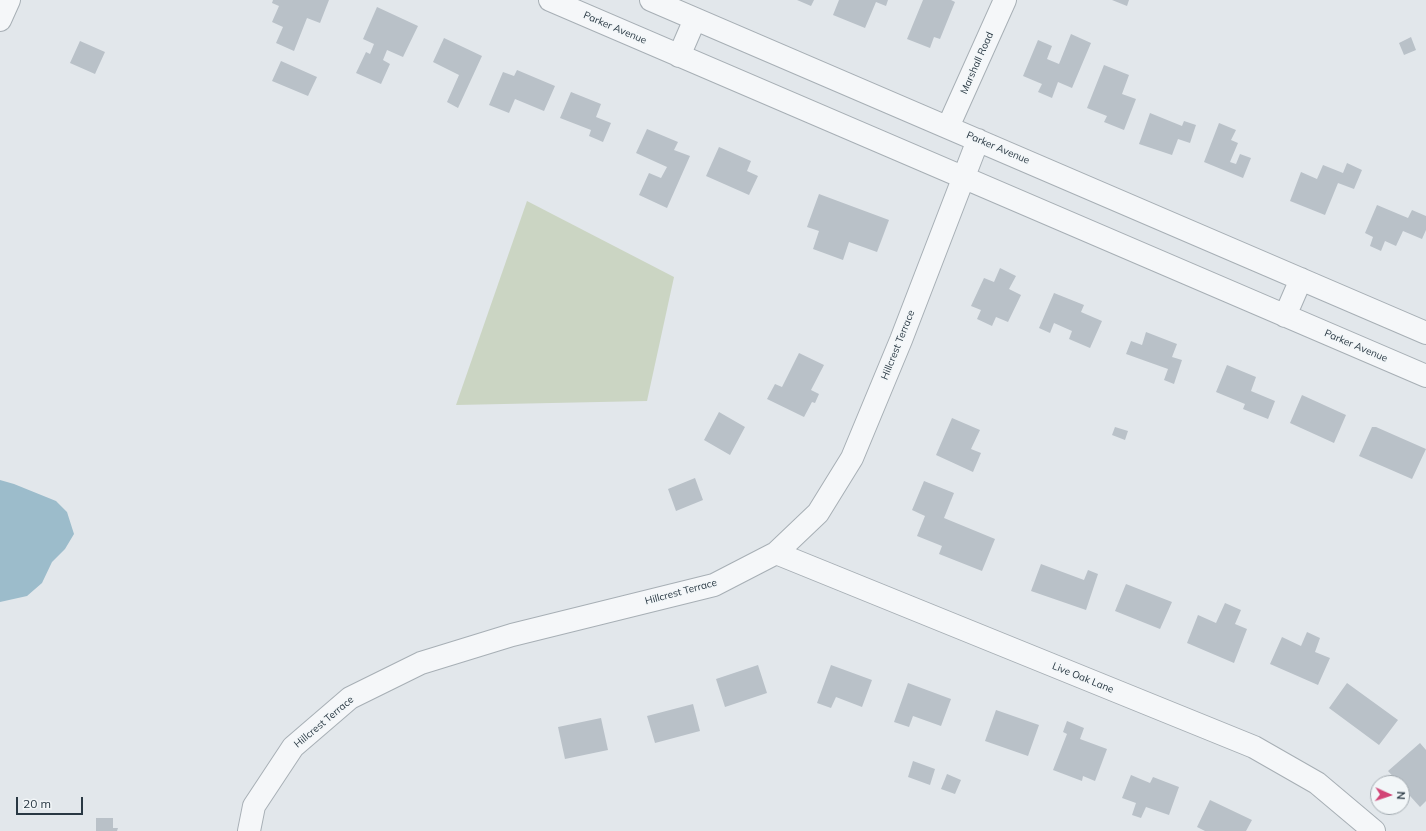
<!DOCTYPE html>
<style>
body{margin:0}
#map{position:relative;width:1426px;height:831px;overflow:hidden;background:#e2e7eb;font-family:Mulish,sans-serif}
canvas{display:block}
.north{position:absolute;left:1370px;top:775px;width:40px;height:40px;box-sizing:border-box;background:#f2f6f8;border:1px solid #a2aab0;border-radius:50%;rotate:93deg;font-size:11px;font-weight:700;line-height:16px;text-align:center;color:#293843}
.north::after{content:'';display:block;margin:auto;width:14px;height:18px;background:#d24476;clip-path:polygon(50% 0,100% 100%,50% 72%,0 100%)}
.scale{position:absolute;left:16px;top:797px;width:67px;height:18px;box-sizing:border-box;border:2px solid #293843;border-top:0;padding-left:5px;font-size:12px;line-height:14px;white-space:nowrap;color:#293843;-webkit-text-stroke:3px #f2f6f8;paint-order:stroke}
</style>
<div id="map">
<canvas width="1426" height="831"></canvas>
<div class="north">N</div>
<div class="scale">20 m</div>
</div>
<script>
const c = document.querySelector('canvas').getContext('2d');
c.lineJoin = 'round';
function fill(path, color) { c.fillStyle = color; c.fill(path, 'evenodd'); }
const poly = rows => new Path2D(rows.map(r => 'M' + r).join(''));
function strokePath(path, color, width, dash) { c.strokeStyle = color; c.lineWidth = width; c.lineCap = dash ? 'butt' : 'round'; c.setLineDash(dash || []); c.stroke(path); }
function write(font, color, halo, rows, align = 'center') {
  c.font = font + ' Mulish,sans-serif'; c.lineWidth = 3; c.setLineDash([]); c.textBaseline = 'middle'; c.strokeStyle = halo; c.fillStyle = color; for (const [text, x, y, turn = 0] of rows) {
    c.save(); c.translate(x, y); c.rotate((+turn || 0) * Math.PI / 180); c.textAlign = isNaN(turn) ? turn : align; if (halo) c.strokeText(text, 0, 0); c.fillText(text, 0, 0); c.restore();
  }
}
fill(poly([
 [527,201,674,277,647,401,456,405]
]), '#cbd5c3');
fill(poly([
 [0,480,14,484,56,501,67,512,74,534,65,549,52,562,42,583,27,596,0,602]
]), '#9cbccb');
fill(poly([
 [273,0,329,0,320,23,307,18,294,51,276,43,283,27,272,22,279,6,272,3],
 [797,0,814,0,811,6],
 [839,0,888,0,886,6,876,2,865,28,833,15],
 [923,0,951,0,955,2,940,39,934,37,930,48,907,39],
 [1112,0,1129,0,1127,6],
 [377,7,418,26,403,57,387,50,383,60,390,64,381,84,356,73,366,52,370,54,374,44,363,39],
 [1071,34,1091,43,1072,88,1058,82,1052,98,1038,92,1042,84,1023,76,1038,40,1052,46,1047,59,1059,64],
 [1411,37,1416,50,1404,55,1399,43],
 [444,38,482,56,458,108,447,102,459,75,433,62],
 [80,41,105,52,95,74,70,63],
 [281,61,317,77,308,96,272,81],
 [1104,65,1129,75,1122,94,1136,99,1124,130,1104,122,1107,116,1087,108],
 [517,70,555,86,544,111,515,99,509,113,489,105,503,72,514,76],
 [571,92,601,104,596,117,611,123,603,142,589,136,591,130,560,118],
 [1150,113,1182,126,1184,121,1196,125,1190,143,1178,139,1172,155,1139,144],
 [1219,123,1236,130,1231,140,1238,143,1230,162,1236,164,1240,154,1251,158,1243,178,1204,162],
 [647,129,678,142,674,150,690,156,667,208,639,195,649,173,661,178,667,167,636,153],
 [719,147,751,161,747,171,758,176,749,195,706,176],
 [1347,163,1362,170,1354,189,1338,183,1325,215,1290,201,1301,172,1317,179,1323,165,1343,173],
 [819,194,889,220,877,252,849,242,843,260,813,249,819,231,807,227],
 [1377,205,1408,218,1412,210,1426,216,1426,230,1422,239,1403,231,1396,246,1385,241,1381,251,1370,246,1373,237,1365,233],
 [1000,268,1016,276,1009,289,1021,295,1008,322,996,317,992,326,977,319,981,310,971,306,984,278,994,282],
 [1054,293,1084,305,1081,312,1102,321,1090,348,1069,339,1072,331,1054,323,1050,333,1039,328],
 [1146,332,1177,344,1172,357,1182,360,1174,384,1164,380,1168,369,1126,354,1131,341,1142,345],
 [799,353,824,365,811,390,819,394,815,403,812,402,804,417,767,399,775,384,782,387],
 [1227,365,1256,377,1251,391,1275,401,1268,419,1243,409,1245,404,1216,392],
 [1302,395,1346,415,1334,443,1290,423],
 [719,412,745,427,730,455,704,440],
 [952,418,980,430,971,449,981,453,973,472,936,455],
 [1115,427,1128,431,1125,440,1112,435],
 [1372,427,1376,427,1426,449,1412,479,1359,456],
 [695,478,703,500,676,511,668,489],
 [924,481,954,493,944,518,995,539,982,571,939,554,942,546,917,536,925,516,912,510],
 [1041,564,1084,580,1088,570,1098,574,1086,610,1031,591],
 [1126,584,1172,602,1160,629,1115,611],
 [1225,603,1241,610,1235,624,1247,629,1234,663,1187,643,1198,615,1216,623],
 [1307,632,1320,638,1315,652,1330,658,1318,685,1270,664,1282,637,1301,646],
 [758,665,767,693,725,707,716,679],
 [831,665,872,680,862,707,836,697,831,708,817,703],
 [908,683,951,699,941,726,913,716,909,727,894,722],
 [1347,683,1398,720,1379,745,1329,708],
 [693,704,700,731,655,743,647,716],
 [996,710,1039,725,1028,756,985,741],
 [601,718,608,750,565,759,558,727],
 [1067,721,1084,728,1080,739,1107,749,1095,781,1083,776,1082,781,1053,770,1067,734,1063,732],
 [1420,743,1426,750,1426,801,1420,807,1402,787,1402,783,1399,783,1388,771],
 [913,761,935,769,930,785,908,777],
 [947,774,961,780,955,794,941,789],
 [1131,775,1150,783,1153,777,1179,787,1169,815,1146,807,1141,818,1132,815,1136,803,1122,798],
 [1210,800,1252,820,1246,831,1205,831,1197,827],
 [96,818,113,818,113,828,118,828,117,831,96,831]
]), '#b9c1c8');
const minor = poly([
 [550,0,1426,376],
 [651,0,1426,333],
 [0,20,9,0],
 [679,56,695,19],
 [948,127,1005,0],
 [1285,316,1301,279],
 [776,553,1254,747,1317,783,1374,831],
 [249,831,254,806,293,747,350,698,421,663,512,635,714,585,776,553,818,513,852,458,901,340,978,140]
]);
strokePath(minor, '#a7afb5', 24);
strokePath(minor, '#f5f7f9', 22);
write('10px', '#293843', '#f2f6f8', [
 ["Parker Avenue",615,28,23],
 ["Marshall Road",977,63,-66],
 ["Parker Avenue",998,148,23],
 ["Hillcrest Terrace",898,345,-68],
 ["Parker Avenue",1356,346,23],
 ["Hillcrest Terrace",681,592,-15],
 ["Live Oak Lane",1083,678,22],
 ["Hillcrest Terrace",324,722,-40]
]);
</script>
